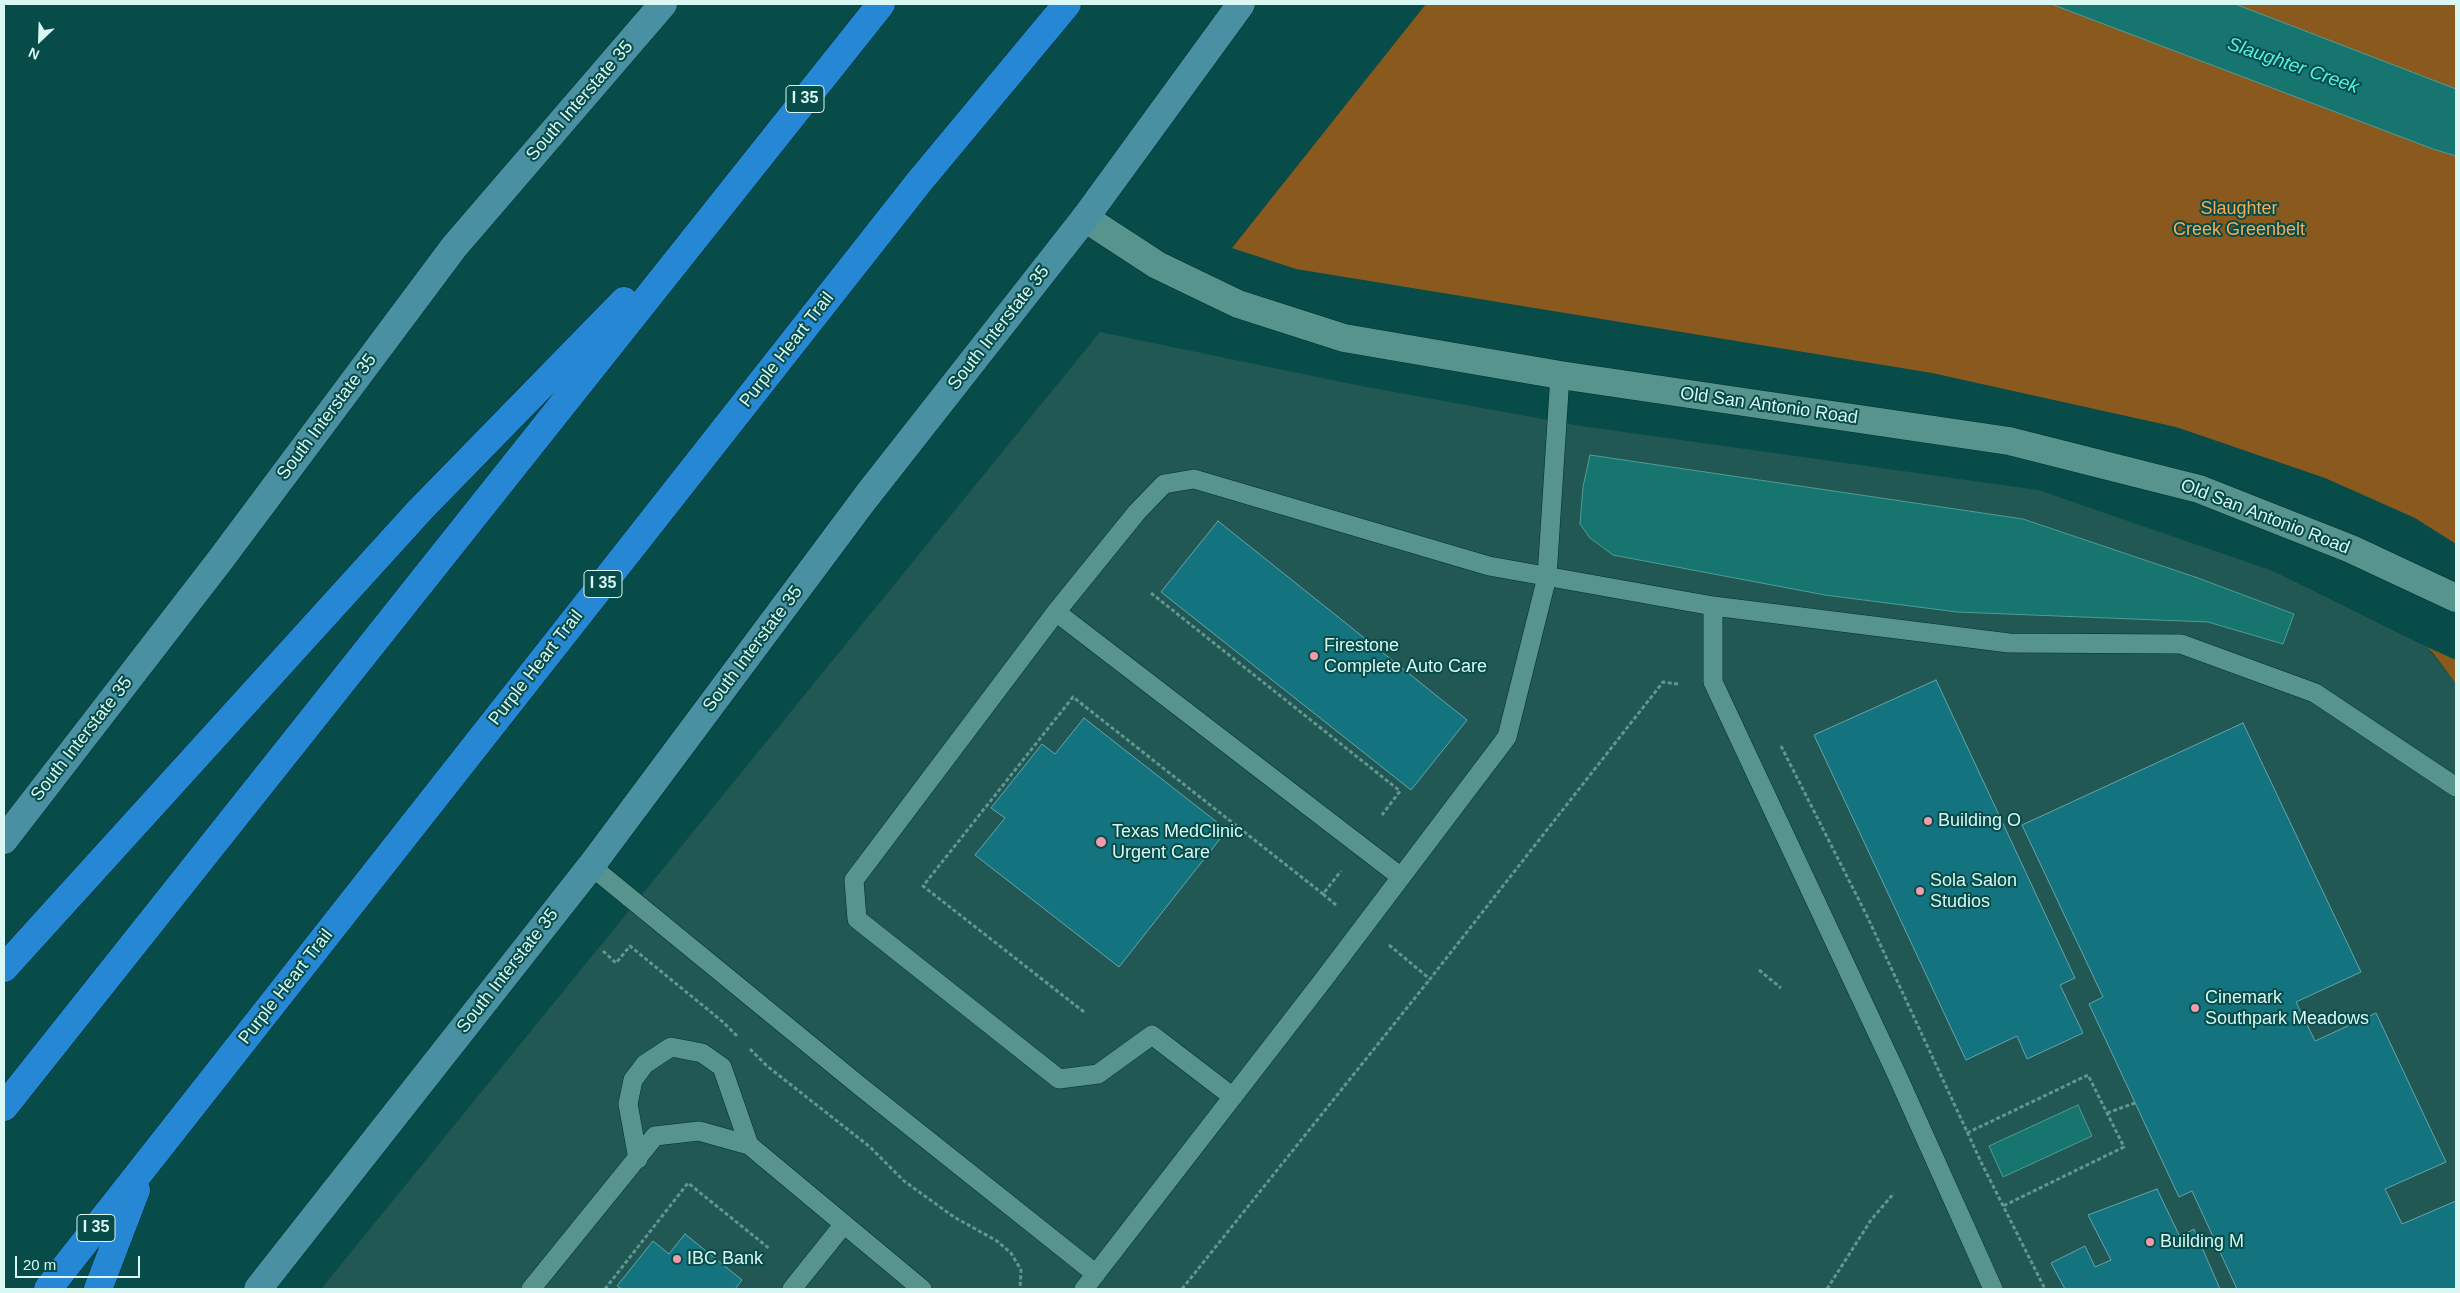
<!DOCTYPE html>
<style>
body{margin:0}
#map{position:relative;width:2460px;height:1293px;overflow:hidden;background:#074c48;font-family:Helvetica,sans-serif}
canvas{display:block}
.frame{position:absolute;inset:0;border:5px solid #d9f8f4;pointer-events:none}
.north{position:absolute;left:15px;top:15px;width:50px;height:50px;-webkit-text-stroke:4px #074c48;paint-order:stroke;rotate:204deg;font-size:14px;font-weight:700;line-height:20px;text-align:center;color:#d9f8f4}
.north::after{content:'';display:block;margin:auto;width:18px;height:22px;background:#d9f8f4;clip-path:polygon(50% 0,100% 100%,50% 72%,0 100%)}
.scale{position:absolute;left:15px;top:1256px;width:125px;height:22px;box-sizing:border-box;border:2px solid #d9f8f4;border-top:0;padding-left:6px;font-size:15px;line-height:18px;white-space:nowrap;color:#d9f8f4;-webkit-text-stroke:4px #074c48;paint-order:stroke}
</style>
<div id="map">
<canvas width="2460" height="1293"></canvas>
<div class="frame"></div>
<div class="north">N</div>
<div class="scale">20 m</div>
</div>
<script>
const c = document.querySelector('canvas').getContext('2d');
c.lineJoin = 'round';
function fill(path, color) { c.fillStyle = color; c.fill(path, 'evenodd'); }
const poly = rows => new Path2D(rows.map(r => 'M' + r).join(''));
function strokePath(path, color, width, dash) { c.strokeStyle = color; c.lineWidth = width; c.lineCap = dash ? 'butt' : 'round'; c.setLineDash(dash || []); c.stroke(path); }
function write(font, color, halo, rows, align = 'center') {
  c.font = font + ' Helvetica,sans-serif'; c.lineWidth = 4; c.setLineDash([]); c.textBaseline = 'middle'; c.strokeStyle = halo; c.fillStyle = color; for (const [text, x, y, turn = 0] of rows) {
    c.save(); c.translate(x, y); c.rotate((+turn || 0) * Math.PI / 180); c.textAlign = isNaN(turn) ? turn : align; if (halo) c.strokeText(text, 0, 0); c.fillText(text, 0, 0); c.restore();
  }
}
fill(poly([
 [1100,332,1356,385,1581,426,2038,490,2273,571,2427,647,2456,684,2456,1289,321,1289]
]), '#215853');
fill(poly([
 [1426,4,2456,4,2456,544,2415,518,2325,478,2176,427,1932,373,1296,269,1232,248],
 [2427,647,2456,660,2456,684,2433,653]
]), '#89591d');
const water = poly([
 [2051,4,2235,4,2456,89,2456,156,2433,149,2051,4],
 [1590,455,2023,519,2198,578,2294,614,2283,644,2208,622,1957,612,1825,595,1613,555,1590,538,1580,524,1583,487,1590,455],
 [2078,1105,2092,1136,2003,1177,1989,1146,2078,1105]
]);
fill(water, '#16756e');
strokePath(water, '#509c96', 1);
const building = poly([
 [1218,521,1467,720,1411,790,1161,592,1218,521],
 [1936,680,2075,978,2060,985,2083,1033,2027,1059,2017,1036,1966,1060,1814,735,1936,680],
 [1084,718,1227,830,1119,967,975,855,1005,818,991,808,1042,744,1055,754,1084,718],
 [2243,723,2361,972,2296,1002,2315,1041,2376,1013,2446,1162,2385,1189,2402,1224,2456,1201,2456,1289,2237,1289,2192,1191,2179,1197,2089,1004,2103,997,2022,825,2243,723],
 [2157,1189,2180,1237,2194,1229,2220,1289,2065,1289,2051,1263,2085,1246,2095,1267,2111,1260,2088,1215,2157,1189],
 [685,1234,742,1280,735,1289,622,1289,617,1286,653,1241,669,1254,685,1234]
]);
fill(building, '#13747f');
strokePath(building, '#67a3ac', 1);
const service = poly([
 [1713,606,2009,643,2181,644,2315,693,2456,787],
 [1056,612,1401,877],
 [591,866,861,1087,1096,1274],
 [1233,1097,1152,1035,1098,1074,1059,1079,857,919,854,880,1056,612,1137,512,1164,484,1194,479,1489,566,1713,606,1713,682,1897,1075,1993,1289],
 [638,1159,628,1104,633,1080,645,1064,671,1047,702,1053,722,1067,749,1145],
 [531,1289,655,1136,699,1131,749,1145,922,1289],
 [792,1289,844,1224],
 [1084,1289,1324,979,1507,737,1547,577,1560,375]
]);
const tertiary = poly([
 [1085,218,1157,265,1238,304,1344,338,1560,375,2009,441,2199,489,2351,549,2456,598]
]);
const secondary = poly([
 [4,840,221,559,454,247,663,4],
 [258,1289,591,866,866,497,1085,218,1241,4]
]);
const motorway = poly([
 [4,968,420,510,624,301],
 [4,1107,881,4],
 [48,1289,919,182,1067,4],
 [98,1289,136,1190]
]);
strokePath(service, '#00302d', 20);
strokePath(tertiary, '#00302d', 29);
strokePath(secondary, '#00302d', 29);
strokePath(motorway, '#00302d', 29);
strokePath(poly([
 [1151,593,1400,791,1382,815],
 [1781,746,1867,916,1982,1164,2045,1289],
 [1336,905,1323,894,1341,871],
 [1389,945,1430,979,1663,682,1678,684],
 [603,951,616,963,630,946,723,1022,737,1036],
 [1759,970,1781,988],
 [1084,1012,923,886,1073,697,1323,894],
 [750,1049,767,1066,870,1147,904,1181,954,1217,997,1241,1011,1253,1021,1270,1020,1289],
 [2107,1113,2135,1103],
 [1967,1133,2088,1075,2124,1147,2003,1206],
 [605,1289,688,1183,770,1249],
 [1182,1289,1430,979],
 [1827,1289,1871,1220,1894,1193]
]), '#619692', 3, [4, 2.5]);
strokePath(service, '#58948e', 19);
strokePath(tertiary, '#58948e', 28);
strokePath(secondary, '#4990a3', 28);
strokePath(motorway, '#2688d5', 28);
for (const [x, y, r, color] of [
 [1314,656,5,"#f39aab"],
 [1928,821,5,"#f39aab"],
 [1101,842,6,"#f39aab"],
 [1920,891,5,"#f39aab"],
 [2195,1008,5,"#f39aab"],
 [2150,1242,5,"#f39aab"],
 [677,1259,5,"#f39aab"]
]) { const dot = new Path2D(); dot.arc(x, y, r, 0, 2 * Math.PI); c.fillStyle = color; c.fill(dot); strokePath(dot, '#074c48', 2); }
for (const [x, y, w] of [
 [805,99,38],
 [603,584,38],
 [96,1228,38]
]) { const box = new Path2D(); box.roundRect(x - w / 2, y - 13.5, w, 27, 4); c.fillStyle = '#074c48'; c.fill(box); strokePath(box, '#d9f8f4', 1); }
write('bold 16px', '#d9f8f4', null, [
 ["I 35",805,99],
 ["I 35",603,584],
 ["I 35",96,1228]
]);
write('18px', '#d9f8f4', '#074c48', [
 ["South Interstate 35",580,101,-49],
 ["South Interstate 35",999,328,-52],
 ["Purple Heart Trail",787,350,-52],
 ["Old San Antonio Road",1769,406,8],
 ["South Interstate 35",327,417,-53],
 ["Old San Antonio Road",2265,517,21],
 ["South Interstate 35",753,649,-53],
 ["Purple Heart Trail",536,668,-52],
 ["South Interstate 35",82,739,-52],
 ["South Interstate 35",508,971,-52],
 ["Purple Heart Trail",286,987,-52]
]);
write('18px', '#f7ac56', '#074c48', [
 ["Slaughter",2239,209],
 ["Creek Greenbelt",2239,230]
]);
write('18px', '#d9f8f4', '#074c48', [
 ["Firestone",1324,646],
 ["Complete Auto Care",1324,667],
 ["Building O",1938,821],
 ["Texas MedClinic",1112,832],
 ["Urgent Care",1112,853],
 ["Sola Salon",1930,881],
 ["Studios",1930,902],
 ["Cinemark",2205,998],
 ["Southpark Meadows",2205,1019],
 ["Building M",2160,1242],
 ["IBC Bank",687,1259]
], 'left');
write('italic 19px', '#51f4e7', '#074c48', [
 ["Slaughter Creek",2293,66,19]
]);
</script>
